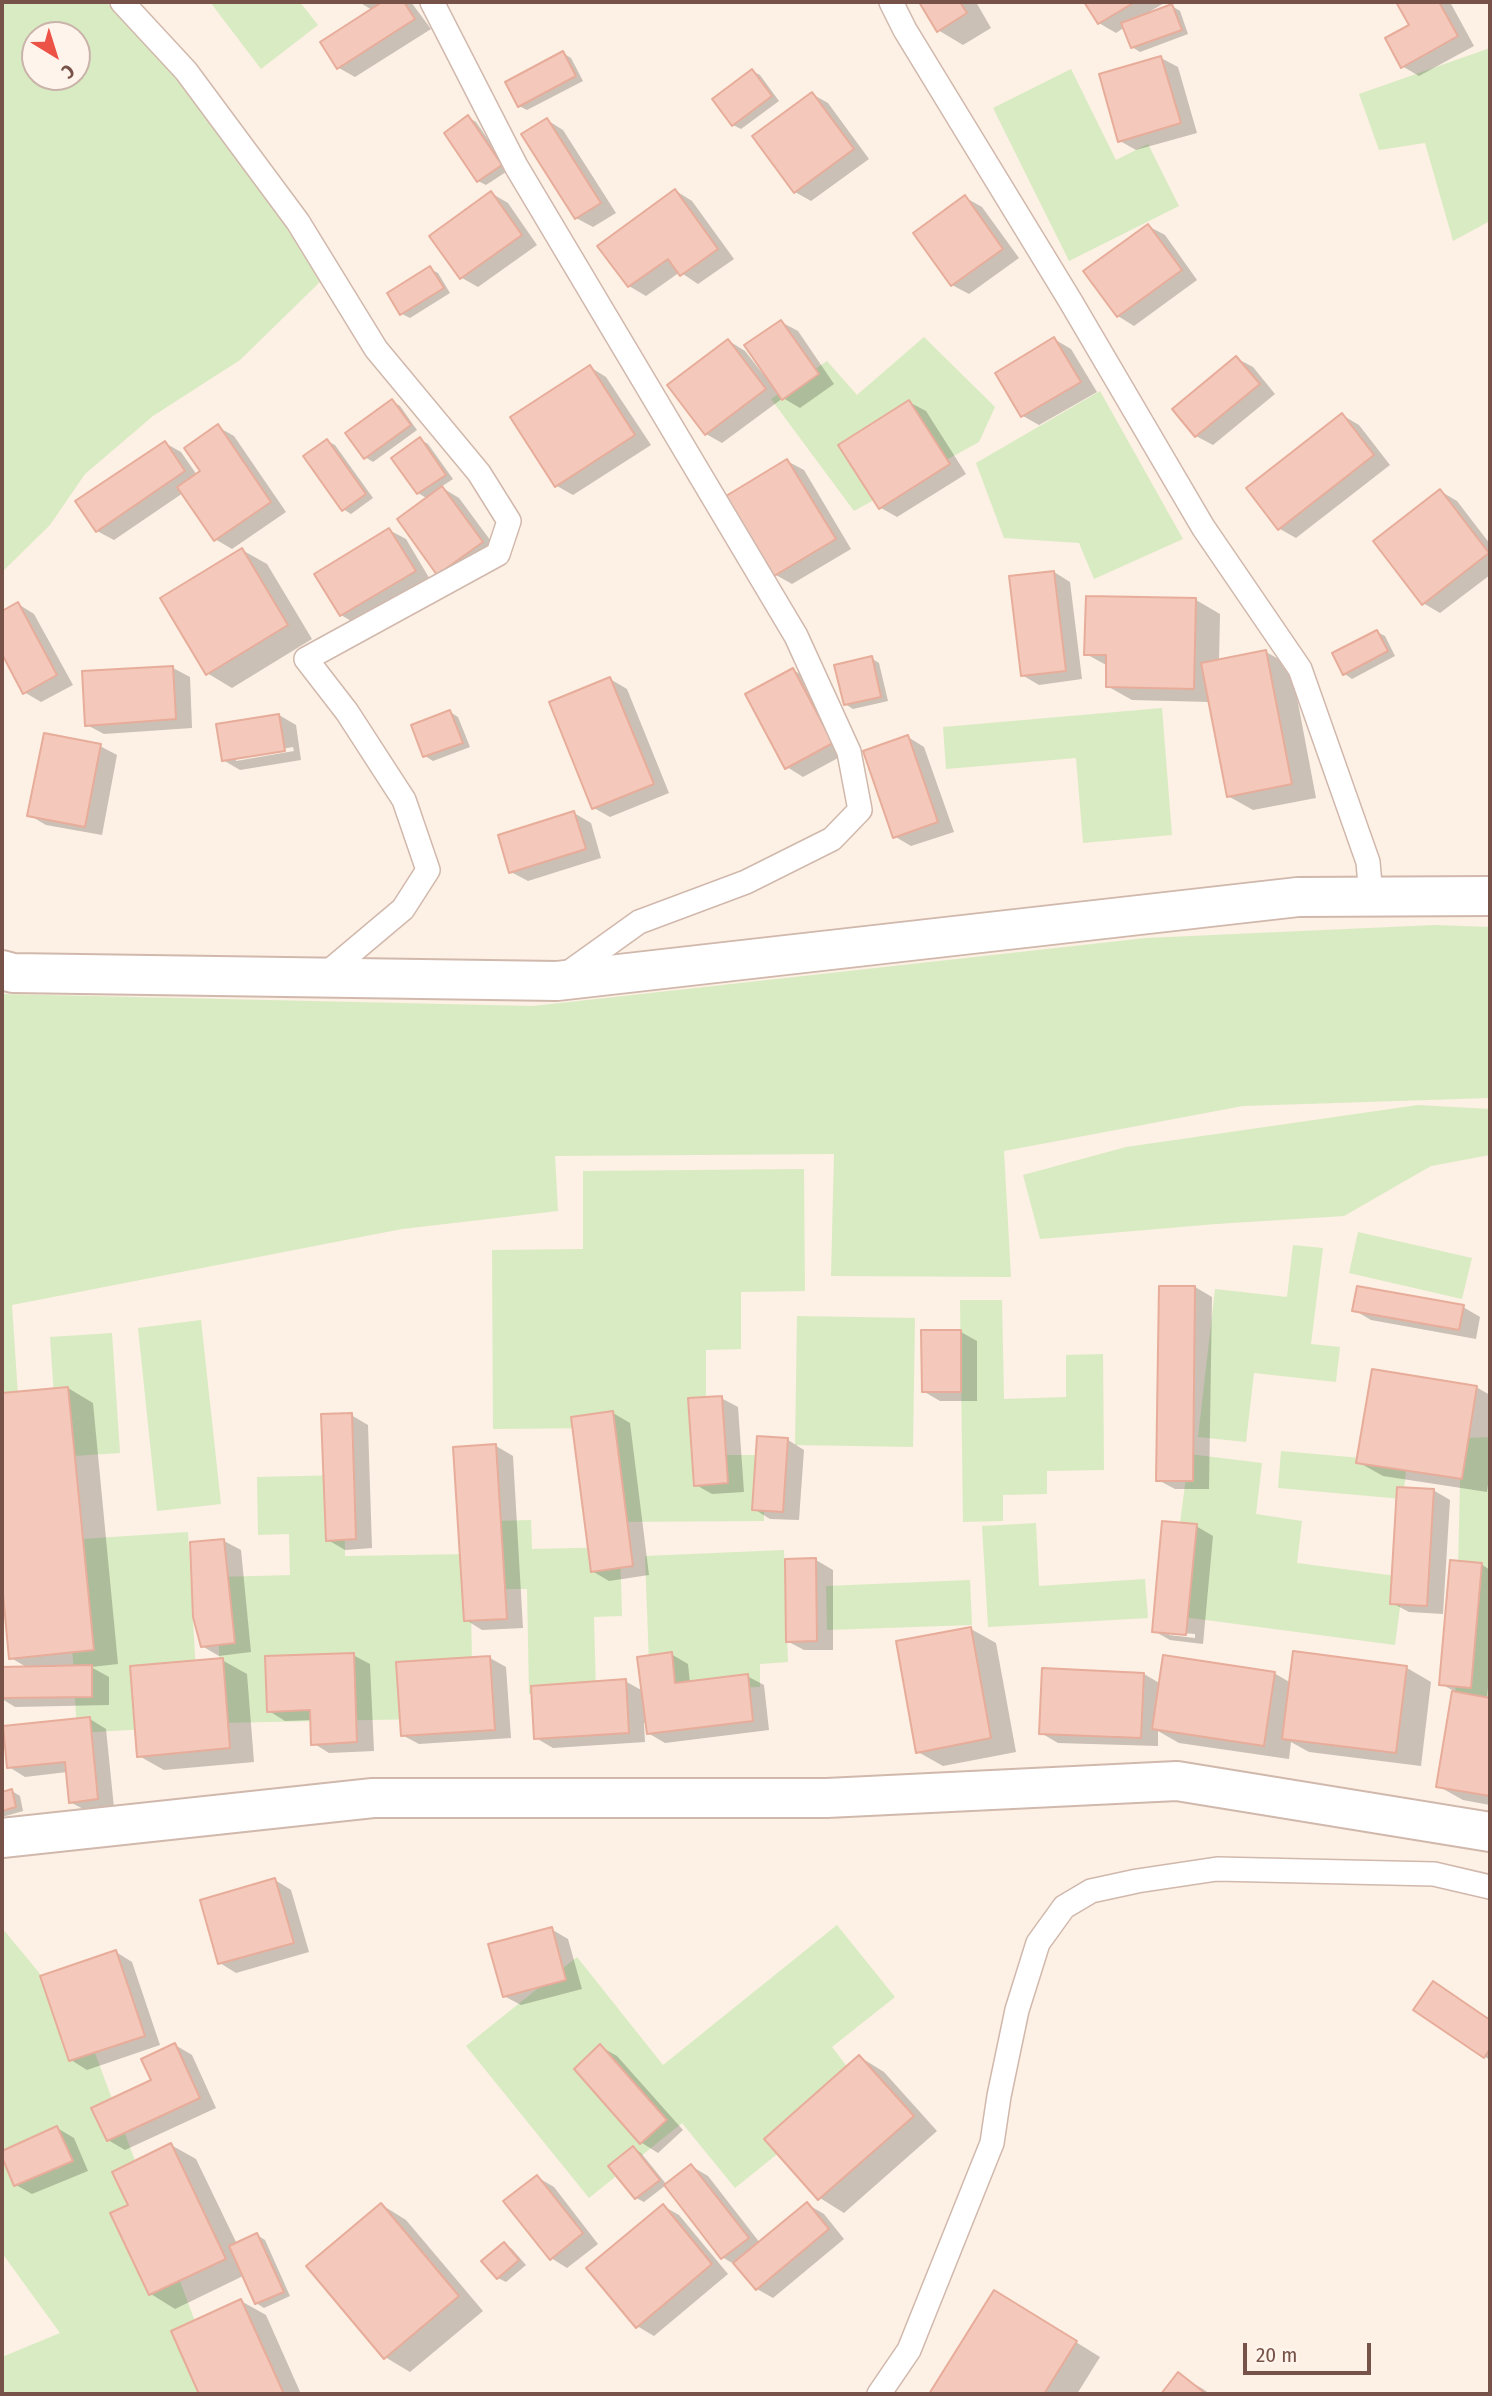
<!DOCTYPE html>
<meta charset="utf-8">
<style>
body{margin:0}
#map{position:relative;width:1492px;height:2396px;overflow:hidden;background:#fdf0e4;font-family:"Fira Sans Condensed",sans-serif}
canvas{display:block}
.frame{position:absolute;inset:0;border:4px solid #775248;pointer-events:none}
.north{position:absolute;left:21px;top:21px;width:70px;height:70px;box-sizing:border-box;background:#fff4eb;border:2px solid #c9b3aa;border-radius:50%;rotate:142deg;font-size:19px;font-weight:700;line-height:28px;text-align:center;color:#775248}
.north::after{content:'';display:block;margin:auto;width:24px;height:32px;background:#ec5245;clip-path:polygon(50% 0,100% 100%,50% 72%,0 100%)}
.scale{position:absolute;left:1243px;top:2343px;width:128px;height:32px;box-sizing:border-box;border:4px solid #775248;border-top:0;padding-left:9px;font-size:21px;line-height:24px;white-space:nowrap;color:#775248;-webkit-text-stroke:5px #fff4eb;paint-order:stroke}
</style>
<div id="map">
<canvas width="1492" height="2396"></canvas>
<div class="frame"></div>
<div class="north">С</div>
<div class="scale">20 m</div>
</div>
<script>
const c = document.querySelector('canvas').getContext('2d');
c.lineJoin = 'round';
function fill(path, color) { c.fillStyle = color; c.fill(path, 'evenodd'); }
const poly = rows => new Path2D(rows.map(r => 'M' + r).join(''));
function strokePath(path, color, width, dash) { c.strokeStyle = color; c.lineWidth = width; c.lineCap = dash ? 'butt' : 'round'; c.setLineDash(dash || []); c.stroke(path); }
fill(poly([
 [2,2,106,2,181,81,284,220,320,282,240,360,153,416,85,474,50,525,2,572],
 [35,35,77,35,77,77,35,77],
 [210,2,300,2,318,25,261,69],
 [1490,48,1490,221,1453,241,1425,143,1379,150,1359,94],
 [1071,69,1116,160,1148,144,1179,206,1069,261,993,108],
 [924,337,995,407,979,442,854,511,771,399,827,361,857,395],
 [1100,391,1183,539,1094,579,1079,543,1004,538,976,463],
 [1162,708,1172,835,1083,843,1076,758,946,769,943,727],
 [1435,925,1490,927,1490,1098,1243,1106,1004,1151,1011,1277,831,1276,834,1154,555,1156,558,1211,402,1229,12,1305,30,1577,2,1577,2,994,533,1006,1146,938],
 [1418,1105,1490,1109,1490,1155,1431,1166,1344,1216,1216,1224,1040,1239,1023,1175,1126,1147],
 [804,1169,805,1291,741,1292,741,1349,706,1350,706,1455,764,1455,764,1521,610,1522,609,1428,493,1429,492,1250,583,1249,583,1171],
 [1358,1232,1472,1258,1462,1299,1349,1273],
 [1293,1245,1323,1248,1311,1344,1340,1347,1336,1382,1254,1373,1246,1442,1198,1437,1215,1289,1287,1297],
 [960,1300,1002,1300,1004,1399,1066,1397,1066,1355,1103,1354,1104,1470,1047,1471,1047,1494,1003,1495,1003,1521,963,1522],
 [797,1316,915,1318,913,1447,795,1445],
 [201,1320,221,1504,157,1511,138,1328],
 [112,1333,120,1453,58,1457,50,1337],
 [1490,1437,1490,1710,1455,1703,1461,1438],
 [1281,1451,1407,1462,1403,1499,1278,1488],
 [1189,1454,1262,1463,1256,1514,1302,1521,1297,1563,1404,1577,1395,1645,1168,1615],
 [344,1475,345,1556,470,1554,473,1718,220,1723,218,1577,290,1575,289,1534,258,1535,257,1477],
 [531,1520,532,1549,620,1547,622,1616,594,1617,596,1693,529,1694,527,1589,496,1589,494,1521],
 [1036,1523,1039,1586,1145,1579,1148,1618,988,1627,982,1526],
 [188,1532,199,1726,77,1733,66,1540],
 [784,1550,788,1662,760,1664,760,1687,650,1691,645,1556],
 [970,1580,972,1625,827,1630,826,1586],
 [837,1925,895,1997,832,2047,862,2086,735,2188,682,2123,589,2198,466,2046,577,1957,663,2065],
 [2,1928,86,2029,222,2394,2,2394,2,2357,60,2333,2,2253]
]), '#d9ebc2');
fill(poly([
 [359,2,411,2,431,29,355,77,339,68,372,10],
 [921,2,976,2,991,28,963,45,938,30],
 [1086,2,1166,2,1147,13,1172,6,1180,11,1188,34,1140,52,1132,47,1125,27,1116,33,1099,23],
 [1398,2,1450,2,1474,46,1419,76,1402,66,1411,26],
 [563,53,571,58,583,81,527,110,519,106],
 [1161,58,1178,67,1197,133,1136,150,1120,141],
 [752,71,760,75,779,101,741,129,733,125],
 [812,94,828,103,869,159,811,201,795,192],
 [468,117,476,122,509,170,486,185,478,181],
 [547,120,563,130,616,213,593,227,576,218],
 [676,191,692,201,734,259,698,284,680,272,646,296,629,286],
 [491,193,508,203,537,245,478,287,462,278],
 [966,198,982,207,1019,258,969,294,952,285],
 [1148,226,1165,235,1197,280,1134,326,1118,316],
 [430,269,438,273,450,293,410,318,402,314],
 [781,322,798,331,834,384,800,408,783,398,722,443,706,434,729,341,745,351,763,374,765,372],
 [1054,339,1071,349,1097,392,1039,425,1023,416],
 [1236,358,1253,367,1275,394,1213,445,1196,436],
 [590,367,606,377,651,445,573,495,557,486],
 [392,401,400,406,417,430,373,462,365,457],
 [909,402,926,411,966,474,897,517,881,508],
 [1342,415,1359,425,1390,465,1296,538,1280,529],
 [218,427,234,436,286,512,232,549,215,539,183,493,114,540,97,531,165,443,181,452,197,475,203,472],
 [420,439,428,444,453,479,441,487,459,498,499,552,439,573,428,499,418,493],
 [327,441,335,445,373,498,351,514,343,509],
 [787,461,804,470,851,549,792,584,776,575],
 [1440,491,1457,501,1490,544,1490,575,1440,613,1423,603],
 [389,530,406,539,431,581,358,625,341,615,317,574],
 [242,550,267,564,312,639,232,688,207,673],
 [1054,572,1070,582,1082,679,1039,685,1022,675],
 [1196,600,1220,614,1219,661,1266,652,1291,666,1316,798,1253,810,1228,796,1210,702,1132,700,1107,686,1108,666,1086,654],
 [18,604,34,614,73,685,41,702,24,692,2,651,2,613],
 [1377,632,1385,636,1395,656,1352,679,1345,674,1334,654],
 [871,658,879,663,888,701,853,709,845,704],
 [173,668,190,677,192,728,104,734,87,725],
 [793,670,810,680,849,752,803,777,787,767],
 [610,679,627,689,669,793,610,817,594,808],
 [450,712,458,717,470,747,433,761,425,756],
 [279,715,296,725,301,760,240,770,223,760],
 [293,747,294,751,236,761,236,757],
 [908,737,924,747,954,832,911,846,894,836],
 [100,746,117,755,102,835,46,825,29,815],
 [574,813,591,823,601,858,528,881,511,872],
 [1195,1287,1212,1297,1209,1489,1175,1489,1158,1480],
 [1463,1307,1480,1317,1476,1339,1371,1320,1354,1310],
 [961,1332,977,1341,977,1401,940,1401,923,1391],
 [1476,1387,1490,1395,1490,1470,1487,1492,1383,1476,1358,1462],
 [68,1388,93,1403,118,1664,91,1667,109,1677,109,1705,15,1707,2,1699,2,1668,28,1668,11,1658,2,1565,2,1395],
 [721,1398,738,1407,744,1492,712,1494,696,1485],
 [613,1413,630,1423,649,1575,609,1581,592,1571],
 [351,1415,368,1425,372,1548,345,1550,328,1540],
 [788,1440,804,1450,799,1520,770,1519,754,1509],
 [496,1446,513,1456,523,1628,482,1630,466,1620],
 [1433,1490,1450,1500,1443,1614,1409,1612,1392,1603],
 [1196,1526,1213,1536,1203,1644,1170,1640,1154,1631],
 [1169,1632,1195,1634,1195,1638,1169,1635],
 [224,1541,241,1550,251,1652,219,1656,202,1646],
 [816,1560,833,1570,833,1650,804,1650,787,1641],
 [1481,1564,1490,1570,1490,1663,1487,1699,1490,1699,1490,1805,1463,1800,1438,1786,1454,1691,1441,1684],
 [971,1629,996,1643,1016,1752,943,1766,918,1752],
 [671,1654,688,1664,690,1683,747,1676,764,1685,769,1730,665,1743,648,1733,647,1723,644,1723,645,1742,553,1748,536,1738,625,1681,643,1691],
 [353,1655,370,1664,374,1751,329,1753,313,1743,312,1720,285,1721,269,1711],
 [490,1658,506,1667,511,1738,419,1744,402,1735],
 [222,1660,247,1674,254,1762,164,1770,139,1756],
 [1407,1668,1431,1682,1421,1766,1309,1752,1291,1742,1289,1759,1179,1743,1158,1731,1158,1746,1058,1743,1041,1733,1144,1674,1161,1684,1274,1673,1291,1683],
 [90,1719,106,1729,114,1808,87,1811,70,1802,67,1772,25,1777,9,1767],
 [12,1791,20,1796,23,1811,2,1817,2,1794],
 [275,1880,291,1890,309,1952,236,1973,220,1963],
 [551,1929,568,1939,582,1989,521,2005,504,1996],
 [116,1952,132,1962,160,2045,87,2070,71,2060],
 [1450,1993,1490,2021,1490,2060,1416,2010],
 [175,2045,192,2055,216,2108,125,2150,108,2140,153,2081],
 [601,2047,617,2056,683,2130,658,2153,642,2143,576,2069],
 [860,2057,884,2072,937,2131,844,2213,820,2198],
 [57,2128,74,2138,88,2171,32,2194,16,2185,2,2152],
 [171,2145,196,2159,237,2244,257,2235,265,2240,290,2296,264,2308,256,2303,243,2276,175,2309,151,2294,130,2206],
 [634,2148,641,2153,667,2185,691,2166,708,2176,760,2243,807,2204,824,2214,844,2239,773,2298,757,2289,739,2267,722,2257,666,2185,644,2202,636,2198],
 [537,2177,554,2187,598,2244,567,2268,551,2258],
 [382,2205,406,2220,483,2311,410,2372,385,2357],
 [663,2206,679,2215,728,2274,654,2336,637,2326],
 [504,2244,512,2249,526,2265,506,2282,498,2278],
 [995,2292,1100,2357,1077,2394,931,2394],
 [241,2301,266,2315,301,2394,201,2394,173,2332],
 [1178,2375,1203,2389,1210,2394,1163,2394]
]), '#0003');
const building = poly([
 [382,2,404,2,415,19,337,69,320,42,382,2],
 [919,2,960,2,967,13,937,32,919,2],
 [1084,2,1135,2,1098,24,1084,2],
 [1396,2,1439,2,1458,36,1401,68,1385,38,1409,25,1396,2],
 [1172,4,1182,30,1131,48,1121,23,1172,4],
 [563,51,576,76,518,107,505,82,563,51],
 [1161,56,1181,123,1118,142,1099,74,1161,56],
 [752,69,772,96,732,126,712,99,752,69],
 [812,92,854,149,794,193,752,136,812,92],
 [468,115,502,165,477,182,444,133,468,115],
 [547,118,601,203,575,219,521,134,547,118],
 [675,189,718,249,680,276,668,259,628,287,597,246,675,189],
 [491,191,522,235,460,279,429,236,491,191],
 [965,195,1003,249,951,286,913,233,965,195],
 [1148,224,1182,270,1117,317,1083,271,1148,224],
 [430,266,444,288,400,315,387,293,430,266],
 [781,320,819,374,782,400,744,345,781,320],
 [1054,337,1081,382,1021,417,995,373,1054,337],
 [728,339,766,389,705,435,667,385,728,339],
 [1236,356,1260,384,1195,437,1172,409,1236,356],
 [590,365,635,435,555,487,510,417,590,365],
 [392,399,411,425,364,459,345,433,392,399],
 [909,400,950,464,879,509,838,445,909,400],
 [1342,413,1374,455,1278,530,1246,488,1342,413],
 [218,424,271,502,214,541,177,487,200,471,184,448,218,424],
 [420,437,446,475,417,494,391,458,420,437],
 [327,439,366,494,342,511,303,456,327,439],
 [165,441,185,471,96,532,75,501,165,441],
 [787,459,836,539,774,576,726,496,787,459],
 [442,486,483,542,437,575,397,519,442,486],
 [1440,489,1489,553,1422,605,1373,541,1440,489],
 [389,528,416,571,340,616,314,574,389,528],
 [242,548,288,625,206,675,160,598,242,548],
 [1054,571,1066,671,1021,676,1009,576,1054,571],
 [1086,596,1196,598,1194,689,1106,687,1106,655,1084,655,1086,596],
 [18,602,57,675,23,694,2,654,2,611,18,602],
 [1377,630,1388,651,1343,675,1332,653,1377,630],
 [1266,650,1292,784,1227,797,1201,663,1266,650],
 [872,656,881,697,844,705,834,665,872,656],
 [173,666,176,719,85,726,82,671,173,666],
 [793,668,833,743,785,769,745,694,793,668],
 [610,677,654,784,592,809,549,702,610,677],
 [450,710,463,743,423,757,411,725,450,710],
 [279,714,285,751,222,761,216,724,279,714],
 [44,733,101,744,85,827,27,816,44,733],
 [908,735,938,822,893,838,863,751,908,735],
 [574,811,586,849,509,873,498,835,574,811],
 [1159,1286,1195,1286,1193,1481,1156,1481,1159,1286],
 [1357,1286,1464,1305,1459,1330,1352,1311,1357,1286],
 [921,1330,961,1330,961,1392,922,1392,921,1330],
 [1372,1369,1477,1386,1462,1479,1356,1463,1372,1369],
 [68,1387,94,1650,9,1659,2,1583,2,1393,68,1387],
 [722,1396,728,1483,694,1486,688,1398,722,1396],
 [613,1411,633,1566,591,1572,571,1417,613,1411],
 [352,1413,356,1539,326,1541,321,1414,352,1413],
 [757,1436,788,1438,783,1512,752,1510,757,1436],
 [496,1444,507,1619,464,1621,453,1447,496,1444],
 [1397,1487,1434,1489,1427,1606,1390,1604,1397,1487],
 [1162,1521,1197,1524,1186,1635,1152,1632,1162,1521],
 [224,1539,235,1643,201,1647,193,1617,190,1542,224,1539],
 [816,1558,817,1641,786,1642,785,1559,816,1558],
 [1450,1560,1482,1563,1471,1688,1439,1685,1450,1560],
 [971,1627,991,1738,916,1753,896,1641,971,1627],
 [1293,1651,1407,1666,1396,1753,1282,1739,1293,1651],
 [672,1652,675,1683,748,1674,753,1721,647,1734,637,1657,672,1652],
 [354,1653,357,1742,311,1745,310,1710,267,1712,265,1656,354,1653],
 [1163,1655,1275,1672,1264,1746,1152,1729,1163,1655],
 [490,1656,495,1730,401,1736,396,1662,490,1656],
 [223,1658,230,1748,137,1757,130,1666,223,1658],
 [92,1665,92,1697,2,1698,2,1667,92,1665],
 [1042,1668,1144,1673,1141,1738,1039,1734,1042,1668],
 [626,1679,629,1733,534,1739,531,1686,626,1679],
 [1452,1691,1490,1698,1490,1796,1436,1787,1452,1691],
 [90,1717,98,1799,69,1803,65,1762,7,1768,3,1726,90,1717],
 [12,1789,16,1807,2,1811,2,1792,12,1789],
 [275,1878,294,1943,218,1964,200,1900,275,1878],
 [552,1927,566,1980,503,1997,488,1944,552,1927],
 [116,1950,145,2036,69,2061,40,1976,116,1950],
 [1433,1981,1490,2020,1490,2049,1484,2058,1413,2010,1433,1981],
 [175,2043,200,2098,107,2141,91,2108,151,2080,141,2059,175,2043],
 [600,2044,667,2120,640,2144,574,2069,600,2044],
 [859,2055,914,2116,818,2200,764,2139,859,2055],
 [57,2126,73,2161,14,2186,2,2157,2,2151,57,2126],
 [171,2143,226,2259,149,2295,110,2213,128,2205,112,2172,171,2143],
 [633,2146,660,2180,635,2199,608,2166,633,2146],
 [691,2164,749,2238,721,2259,664,2185,691,2164],
 [537,2175,583,2233,550,2260,503,2201,537,2175],
 [807,2202,829,2229,756,2290,733,2263,807,2202],
 [381,2203,459,2296,384,2359,306,2266,381,2203],
 [663,2204,712,2264,636,2328,586,2268,663,2204],
 [257,2233,284,2292,255,2304,229,2246,257,2233],
 [504,2242,519,2260,497,2279,481,2261,504,2242],
 [994,2290,1077,2341,1044,2394,929,2394,994,2290],
 [241,2299,284,2394,199,2394,171,2331,241,2299],
 [1178,2372,1206,2394,1161,2394,1178,2372]
]);
fill(building, '#f4c9bb');
strokePath(building, '#e7ac9a', 2);
const service = poly([
 [122,2,186,71,298,222,376,349,479,473,509,521,498,554,306,659,347,712,404,800,428,870,403,909,321,978],
 [432,2,516,166,796,636,849,752,860,810,832,839,746,882,639,922,565,975],
 [891,2,905,30,1071,302,1203,527,1300,669,1368,862,1371,896],
 [879,2394,909,2350,992,2143,999,2096,1017,2010,1038,1943,1064,1907,1091,1891,1137,1881,1217,1869,1434,1874,1490,1887]
]);
const minor = poly([
 [2,970,13,973,557,981,1298,897,1490,896],
 [2,1838,373,1798,827,1798,1177,1781,1490,1832]
]);
strokePath(service, '#d1b8ac', 26);
strokePath(minor, '#d1b8ac', 42);
strokePath(service, '#fff', 23);
strokePath(minor, '#fff', 38);
</script>
